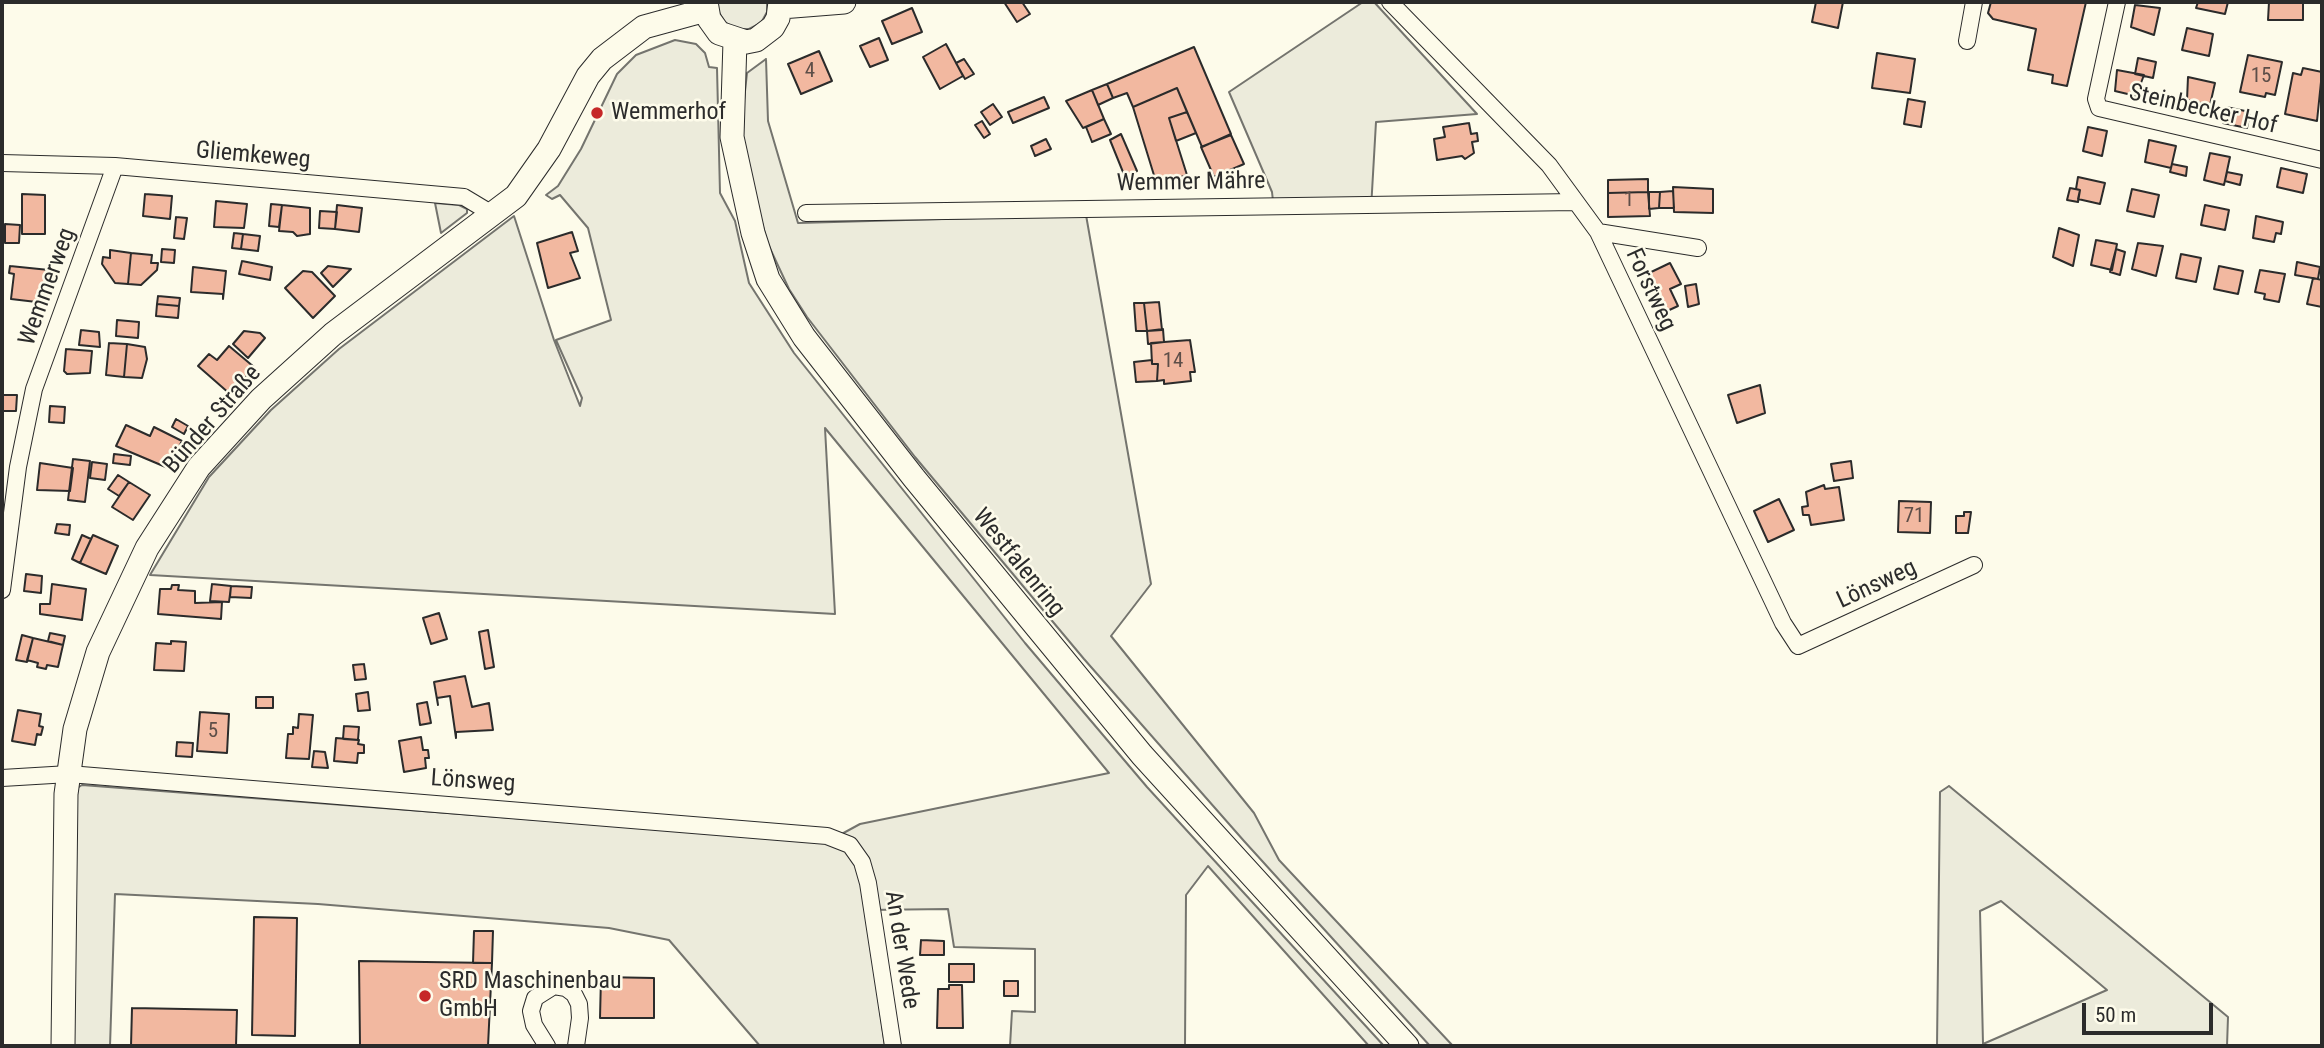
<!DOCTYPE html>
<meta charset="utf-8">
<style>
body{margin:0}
#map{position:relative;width:2324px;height:1048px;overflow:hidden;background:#fdfbea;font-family:"Roboto Condensed",sans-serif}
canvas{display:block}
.frame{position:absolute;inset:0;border:4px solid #2b2b2b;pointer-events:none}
.scale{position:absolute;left:2082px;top:1003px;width:131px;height:32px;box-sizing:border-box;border:4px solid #2b2b2b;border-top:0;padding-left:9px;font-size:21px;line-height:24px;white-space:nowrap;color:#2b2b2b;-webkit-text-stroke:5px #fdfbea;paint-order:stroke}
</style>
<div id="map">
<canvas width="2324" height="1048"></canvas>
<div class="frame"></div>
<div class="scale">50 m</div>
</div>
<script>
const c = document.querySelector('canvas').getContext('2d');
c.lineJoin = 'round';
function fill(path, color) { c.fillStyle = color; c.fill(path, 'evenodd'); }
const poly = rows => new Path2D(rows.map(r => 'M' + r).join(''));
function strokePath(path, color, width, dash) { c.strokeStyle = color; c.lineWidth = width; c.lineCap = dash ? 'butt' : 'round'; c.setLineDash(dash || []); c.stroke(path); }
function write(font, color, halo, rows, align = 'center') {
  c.font = font + ' "Roboto Condensed",sans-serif'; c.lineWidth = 5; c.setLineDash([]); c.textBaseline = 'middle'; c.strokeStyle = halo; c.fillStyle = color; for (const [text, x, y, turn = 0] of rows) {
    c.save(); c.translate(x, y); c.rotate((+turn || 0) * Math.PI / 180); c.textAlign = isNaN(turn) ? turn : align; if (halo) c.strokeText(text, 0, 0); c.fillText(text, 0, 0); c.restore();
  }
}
const green = poly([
 [718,2,767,2,767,12,761,23,749,29,736,29,725,22,718,11,718,2],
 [1363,2,1374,2,1477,114,1376,122,1371,209,1274,210,1272,192,1229,92,1363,2],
 [675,40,696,44,705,53,709,67,717,68,720,193,735,221,749,283,794,353,1025,643,1147,787,1384,1046,1369,1046,1208,866,1186,895,1185,1046,1010,1046,1012,1011,1035,1012,1035,949,954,947,948,909,866,910,885,1046,760,1046,669,940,609,928,318,904,115,894,110,1046,68,1046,74,790,82,785,827,842,860,824,1109,773,825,428,835,614,150,575,209,477,271,410,339,349,514,216,554,340,580,406,582,398,556,340,611,320,588,228,560,195,552,199,546,195,558,186,581,149,617,74,636,55,675,40],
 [766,59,768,121,798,223,1086,215,1151,584,1111,636,1254,813,1279,860,1453,1046,1430,1046,1244,841,1084,659,915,457,807,317,789,289,767,242,744,153,742,119,747,73,766,59],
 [435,203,459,205,467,209,467,213,441,233,435,203],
 [1949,786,2228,1017,2227,1046,1937,1046,1940,792,1949,786],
 [2001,901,2107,990,1983,1044,1980,911,2001,901]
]);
fill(green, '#ecebdb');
strokePath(green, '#74746e', 2);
const building = poly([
 [1004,2,1022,2,1030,14,1017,22,1004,2],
 [1816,2,1843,2,1838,28,1812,22,1816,2],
 [1991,2,2086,2,2067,86,2052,83,2053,75,2028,70,2036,29,1993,19,1988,13,1991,2],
 [2198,2,2228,2,2225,14,2196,8,2198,2],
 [2269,2,2303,2,2303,20,2268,20,2269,2],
 [2135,5,2160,8,2154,35,2131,27,2135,5],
 [912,8,922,32,892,44,882,21,912,8],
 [2187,28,2213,34,2209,56,2182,50,2187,28],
 [879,38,888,60,870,67,860,46,879,38],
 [946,44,963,76,940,89,923,57,946,44],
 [1194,47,1231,134,1202,147,1177,88,1133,107,1127,93,1113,98,1107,84,1194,47],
 [819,51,832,81,801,94,788,64,819,51],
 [1877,53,1915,59,1910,93,1872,88,1877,53],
 [2248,55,2282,62,2275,95,2266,93,2265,97,2240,92,2248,55],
 [2138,58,2156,62,2153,78,2135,74,2138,58],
 [964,59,974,74,965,79,956,63,964,59],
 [2303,68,2322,72,2317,121,2285,114,2293,73,2301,75,2303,68],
 [2117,70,2144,75,2136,96,2115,91,2117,70],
 [2188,77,2215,83,2210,105,2187,100,2188,77],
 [1107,84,1113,98,1098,105,1092,90,1107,84],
 [1177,88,1187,112,1169,118,1187,175,1157,185,1133,107,1177,88],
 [1092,90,1104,119,1083,128,1066,101,1092,90],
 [1044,97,1049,108,1013,123,1008,112,1044,97],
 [1908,99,1925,102,1921,127,1904,124,1908,99],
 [993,104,1002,117,990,125,981,112,993,104],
 [2226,107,2250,112,2247,128,2223,123,2226,107],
 [1187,112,1196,133,1176,141,1169,118,1187,112],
 [1104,119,1111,134,1092,142,1086,127,1104,119],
 [982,121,990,134,984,138,975,125,982,121],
 [1469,123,1471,134,1477,133,1478,141,1472,142,1474,153,1465,159,1462,156,1437,160,1434,139,1445,137,1443,127,1469,123],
 [2088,127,2107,131,2102,156,2083,151,2088,127],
 [1121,134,1137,171,1125,177,1110,140,1121,134],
 [1231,135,1244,164,1214,177,1201,147,1231,135],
 [1046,139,1051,149,1035,156,1031,146,1046,139],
 [2149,140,2176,146,2171,168,2145,162,2149,140],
 [2210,153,2230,157,2224,185,2204,180,2210,153],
 [2172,164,2187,167,2186,176,2170,172,2172,164],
 [2281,168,2307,174,2303,193,2277,187,2281,168],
 [2227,172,2242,175,2240,185,2225,181,2227,172],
 [2078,177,2105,183,2100,204,2078,199,2080,190,2076,189,2078,177],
 [1648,179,1648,192,1608,193,1608,180,1648,179],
 [1673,187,1713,189,1713,213,1674,212,1673,187],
 [2070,188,2080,190,2078,202,2067,200,2070,188],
 [2132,189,2159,195,2154,217,2127,211,2132,189],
 [1673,191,1674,208,1659,208,1660,192,1673,191],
 [1648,192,1650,216,1608,217,1608,193,1648,192],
 [1649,192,1660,192,1659,208,1649,209,1649,192],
 [22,194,45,195,45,234,22,234,22,194],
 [145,194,172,196,170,219,143,216,145,194],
 [216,201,247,204,244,228,214,227,216,201],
 [271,204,282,205,279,227,269,226,271,204],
 [282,205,310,208,310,234,297,236,293,232,279,231,282,205],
 [337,205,362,208,359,232,335,229,337,205],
 [2205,205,2229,210,2225,230,2201,225,2205,205],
 [320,211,337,212,335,229,319,228,320,211],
 [2256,216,2283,222,2281,234,2276,233,2274,242,2253,238,2256,216],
 [176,217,187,218,184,239,174,238,176,217],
 [5,224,20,225,19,243,5,243,5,224],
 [2059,228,2079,235,2073,266,2053,257,2059,228],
 [572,232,578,251,570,253,580,278,548,288,537,243,572,232],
 [234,233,243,234,241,249,232,248,234,233],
 [243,234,260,236,258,251,241,249,243,234],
 [2096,240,2117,244,2112,270,2091,265,2096,240],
 [2138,243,2163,246,2156,276,2132,269,2138,243],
 [162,249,175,250,174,263,161,262,162,249],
 [2116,249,2125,252,2120,275,2110,272,2116,249],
 [110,250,131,253,128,284,115,283,102,264,103,257,110,258,110,250],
 [131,253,152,255,151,263,158,263,157,270,141,285,128,284,131,253],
 [2181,254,2201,258,2196,282,2176,278,2181,254],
 [242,261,272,267,270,280,239,274,242,261],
 [2297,262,2320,267,2318,279,2295,275,2297,262],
 [1670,263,1681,284,1670,289,1678,306,1665,312,1647,274,1670,263],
 [10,266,49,270,45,303,11,299,14,274,9,273,10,266],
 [328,266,351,269,333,287,321,273,328,266],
 [2219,266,2243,271,2238,294,2214,289,2219,266],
 [193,267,226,271,223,299,223,294,191,292,193,267],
 [2260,270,2285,274,2279,302,2264,299,2265,294,2255,292,2260,270],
 [303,271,312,272,335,296,313,318,285,288,303,271],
 [2313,278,2322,280,2322,307,2307,304,2313,278],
 [1696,284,1699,304,1688,307,1685,286,1696,284],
 [158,296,180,298,179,306,157,304,158,296],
 [1159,302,1162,330,1147,331,1144,303,1159,302],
 [1134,303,1144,303,1147,331,1136,331,1134,303],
 [157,304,179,306,178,318,156,316,157,304],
 [117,320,139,322,138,338,116,336,117,320],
 [1163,329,1164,342,1148,344,1147,331,1163,329],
 [81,330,99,332,100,347,79,345,81,330],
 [244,331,260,333,265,338,248,358,233,344,244,331],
 [1190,340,1195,372,1190,372,1191,381,1164,384,1164,380,1157,381,1158,364,1152,364,1151,343,1190,340],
 [109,343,127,344,124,377,106,375,109,343],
 [127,344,145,347,147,359,142,378,124,377,127,344],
 [229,346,254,367,245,378,242,375,237,380,241,382,230,394,198,366,209,354,217,360,229,346],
 [66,349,92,351,90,373,67,374,64,371,66,349],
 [1152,360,1152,364,1158,364,1157,381,1136,382,1134,362,1152,360],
 [1760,385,1765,413,1737,423,1728,395,1760,385],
 [2,395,17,395,16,411,2,411,2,395],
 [50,406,65,407,64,423,49,422,50,406],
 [176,419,188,426,184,434,172,427,176,419],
 [126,425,150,436,154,427,182,441,168,468,116,446,126,425],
 [114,454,131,456,130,465,113,463,114,454],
 [73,459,90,461,85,502,68,500,73,459],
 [1851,461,1853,478,1834,481,1831,464,1851,461],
 [92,462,107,464,105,480,90,478,92,462],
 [40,463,73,468,70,491,37,490,40,463],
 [118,475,129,482,119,496,108,489,118,475],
 [129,482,150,495,133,520,112,507,129,482],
 [1824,485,1825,489,1839,487,1844,520,1811,525,1809,515,1803,515,1802,507,1808,506,1806,492,1824,485],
 [1779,499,1794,530,1768,542,1754,511,1779,499],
 [1899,501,1931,502,1930,533,1898,532,1899,501],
 [1964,512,1971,512,1968,533,1956,533,1956,516,1964,516,1964,512],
 [57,524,70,525,69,535,55,533,57,524],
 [82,535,91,539,80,563,72,559,82,535],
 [93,535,118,546,106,574,80,563,93,535],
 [26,574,42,576,41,593,24,591,26,574],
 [52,584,86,589,82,620,40,614,40,604,50,604,52,584],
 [212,584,231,586,229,602,210,601,212,584],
 [172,585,179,585,178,590,195,591,195,603,222,602,221,619,158,614,160,589,171,589,172,585],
 [231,586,252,587,251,598,230,597,231,586],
 [439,613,447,639,431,644,423,618,439,613],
 [488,630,494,667,485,669,479,632,488,630],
 [50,633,65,636,63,645,48,641,50,633],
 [22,635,33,638,27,662,16,660,22,635],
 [33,638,63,645,58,667,47,665,46,669,37,667,38,663,27,660,33,638],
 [171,641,186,642,184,671,154,670,156,643,171,644,171,641],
 [364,664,366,679,355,680,353,665,364,664],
 [465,676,472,707,489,703,493,730,456,732,456,738,450,696,437,698,438,705,434,682,465,676],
 [368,692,370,710,358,711,356,694,368,692],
 [256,697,273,697,273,708,256,708,256,697],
 [427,702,431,723,420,725,417,704,427,702],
 [18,710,41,714,39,726,43,727,41,735,37,734,35,745,12,741,18,710],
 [200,712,229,714,227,753,197,751,200,712],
 [299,714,313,715,309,759,286,758,288,734,293,734,293,727,298,728,299,714],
 [344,726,359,727,358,740,343,739,344,726],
 [421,737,423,750,428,750,429,758,425,758,426,768,404,772,399,741,421,737],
 [336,738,359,740,358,744,364,745,364,753,358,753,357,763,334,761,336,738],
 [177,742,193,743,192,757,176,756,177,742],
 [314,751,325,752,328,768,312,767,314,751],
 [254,917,297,918,295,1036,252,1035,254,917],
 [474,931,493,931,492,963,473,963,474,931],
 [921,940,944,941,944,955,920,955,921,940],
 [359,961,492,963,488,1046,360,1046,359,961],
 [949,964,974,964,974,982,949,982,949,964],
 [601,977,654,978,654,1018,600,1018,601,977],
 [1004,981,1018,981,1018,996,1004,996,1004,981],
 [949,985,962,985,963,1028,937,1028,938,989,949,989,949,985],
 [132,1008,237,1010,236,1046,131,1046,132,1008]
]);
fill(building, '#f2b8a0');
strokePath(building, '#2b2b2b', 2);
const street = poly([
 [1390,2,1549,165,1598,232,1783,623,1798,646,1974,565],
 [2117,2,2096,99,2099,108,2322,160],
 [1967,41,1974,2],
 [2,163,115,166,464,197,494,215],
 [806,213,1576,202],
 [1598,232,1698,248],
 [2,590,18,467,34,389,115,166],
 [2,778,69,774,827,836,850,845,862,862,868,883,893,1046],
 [547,1046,534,1025,531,1011,535,998,554,986,566,988,574,994,579,1004,580,1018,576,1046]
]);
const secondary = poly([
 [706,2,709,19,719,33,746,42,756,40,773,27,778,18,780,2],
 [781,7,844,2],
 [735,41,732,137,753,233,768,279,804,337,914,478,1142,755,1407,1046],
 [63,1046,66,794,75,729,98,652,147,548,199,467,261,399,333,334,516,196,549,149,588,76,602,59,644,27,706,10]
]);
strokePath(street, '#2b2b2b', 18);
strokePath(secondary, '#2b2b2b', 25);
strokePath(street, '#fdfbea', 16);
strokePath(secondary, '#fdfbea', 23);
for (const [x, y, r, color] of [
 [597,113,7,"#c62828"],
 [425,996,7,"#c62828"]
]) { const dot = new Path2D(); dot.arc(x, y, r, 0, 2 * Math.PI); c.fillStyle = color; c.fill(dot); strokePath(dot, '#fdfbea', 2.5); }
write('21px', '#5d4e48', null, [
 ["4",810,72],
 ["15",2261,77],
 ["1",1629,201],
 ["14",1173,362],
 ["71",1914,517],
 ["5",213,732]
]);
write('24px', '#2b2b2b', '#fdfbea', [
 ["Steinbecker Hof",2203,110,13],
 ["Gliemkeweg",253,156,5],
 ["Wemmer Mähre",1191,183,-1],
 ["Wemmerweg",48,287,-70],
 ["Forstweg",1650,290,65],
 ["Bünder Straße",213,420,-49],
 ["Westfalenring",1018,563,51],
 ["Lönsweg",1877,585,-25],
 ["Lönsweg",473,782,4],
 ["An der Wede",901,950,81]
]);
write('24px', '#2b2b2b', '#fdfbea', [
 ["Wemmerhof",611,113],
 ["SRD Maschinenbau",439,982],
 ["GmbH",439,1010]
], 'left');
</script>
